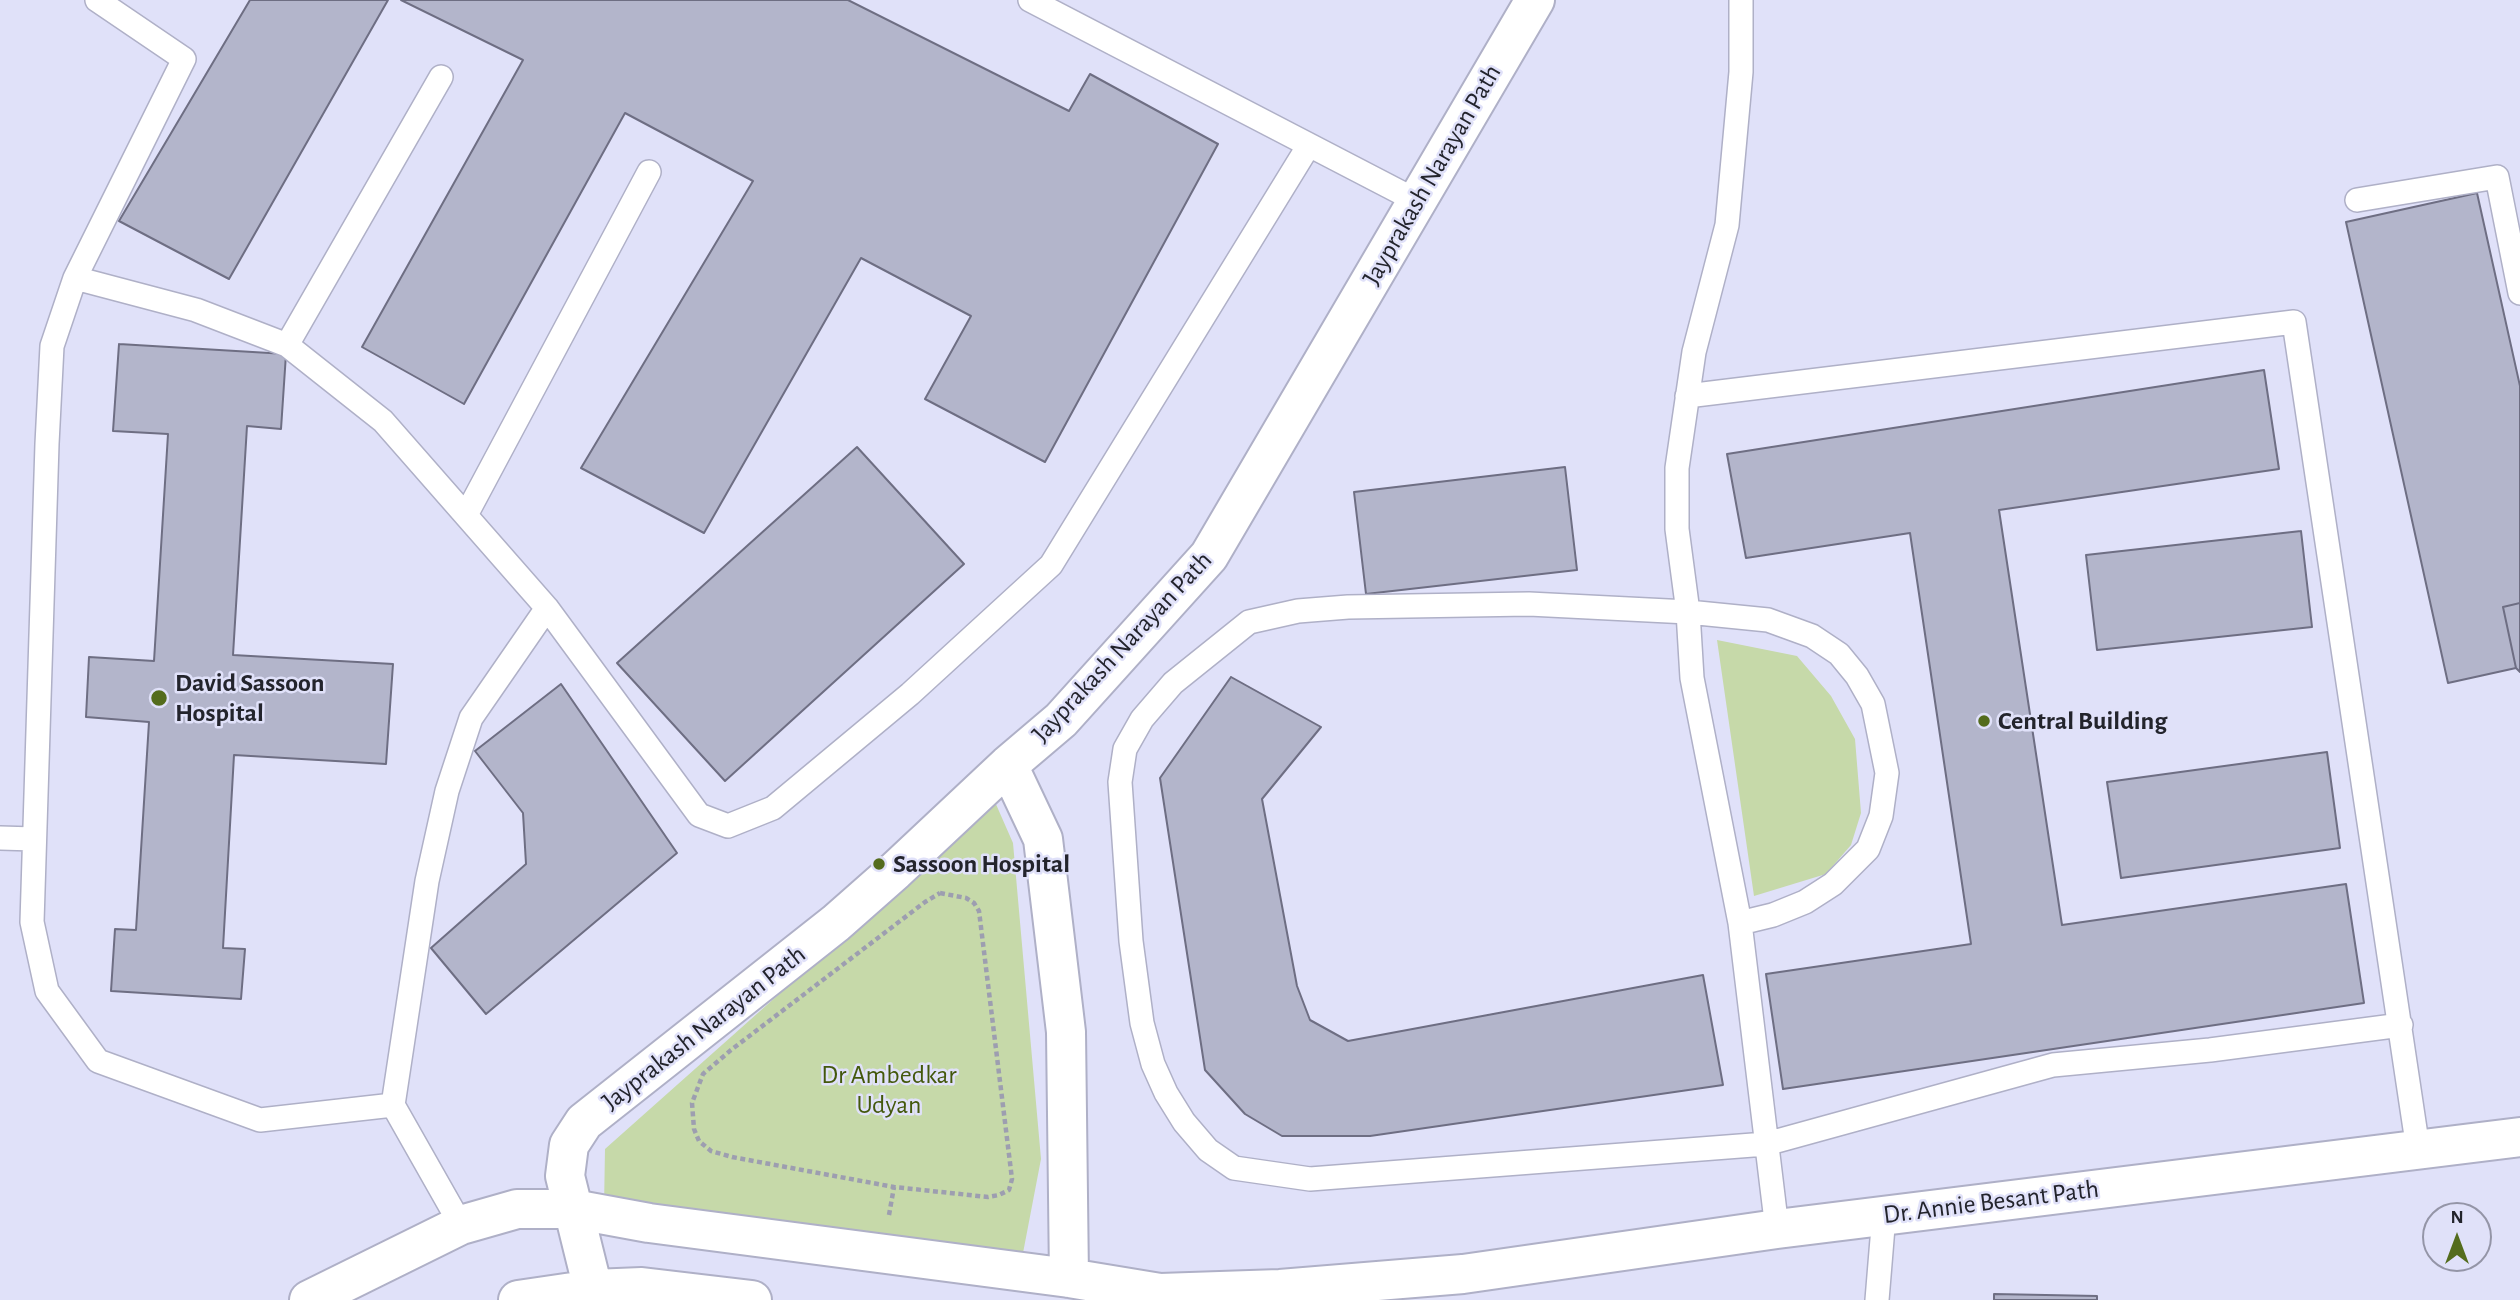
<!DOCTYPE html>
<style>
body{margin:0}
#map{position:relative;width:2520px;height:1300px;overflow:hidden;background:#e0e1f9;font-family:"Alegreya Sans",sans-serif}
canvas{display:block}
.north{position:absolute;left:2422px;top:1202px;width:70px;height:70px;box-sizing:border-box;background:#e0e1f9;border:2px solid #9495a7;border-radius:50%;rotate:0deg;font-size:19px;font-weight:700;line-height:28px;text-align:center;color:#23242c}
.north::after{content:'';display:block;margin:auto;width:24px;height:32px;background:#546c1d;clip-path:polygon(50% 0,100% 100%,50% 72%,0 100%)}
</style>
<div id="map">
<canvas width="2520" height="1300"></canvas>
<div class="north">N</div>
</div>
<script>
const ctx = document.querySelector('canvas').getContext('2d');
ctx.lineJoin = 'round';
function fillPath(path, color) { ctx.fillStyle = color; ctx.fill(path, 'evenodd'); }
const shape = rows => new Path2D(rows.map(r => 'M' + r).join(''));
function stroke(path, color, width, dash) { ctx.strokeStyle = color; ctx.lineWidth = width; ctx.lineCap = dash ? 'butt' : 'round'; ctx.setLineDash(dash || []); ctx.stroke(path); }
function drawText(font, color, halo, rows, align = 'center') {
  ctx.font = font + ' "Alegreya Sans",sans-serif'; ctx.lineWidth = 5; ctx.setLineDash([]); ctx.textBaseline = 'middle'; ctx.strokeStyle = halo; ctx.fillStyle = color; for (const [text, x, y, turn = 0] of rows) {
    ctx.save(); ctx.translate(x, y); ctx.rotate((+turn || 0) * Math.PI / 180); ctx.textAlign = isNaN(turn) ? turn : align; if (halo) ctx.strokeText(text, 0, 0); ctx.fillText(text, 0, 0); ctx.restore();
  }
}
const green = shape([
 [1717,640,1797,656,1831,696,1855,739,1861,813,1851,845,1826,874,1754,896],
 [995,802,1013,843,1041,1159,1023,1253,604,1207,605,1149]
]);
const building = shape([
 [250,0,388,0,229,279,119,221,250,0],
 [401,0,848,0,1069,111,1090,74,1218,144,1045,462,925,399,971,316,861,258,704,533,581,468,753,181,625,113,464,404,362,347,523,60,401,0],
 [2477,193,2520,386,2520,603,2503,607,2516,668,2448,683,2346,222,2477,193],
 [119,344,286,354,281,429,247,426,233,655,393,664,386,764,234,755,223,948,245,949,241,999,111,991,115,929,136,930,149,722,86,717,89,657,154,661,168,434,113,431,119,344],
 [2264,370,2279,469,1999,510,2062,925,2346,884,2364,1003,1783,1089,1766,974,1971,944,1910,533,1746,558,1727,454,2264,370],
 [857,447,964,564,725,781,617,663,857,447],
 [1565,467,1577,570,1366,594,1354,492,1565,467],
 [2301,531,2312,627,2097,650,2086,555,2301,531],
 [2520,603,2520,672,2516,668,2503,607,2520,603],
 [1231,677,1321,727,1262,799,1297,986,1310,1020,1348,1041,1703,975,1723,1085,1370,1136,1282,1136,1245,1114,1205,1070,1160,778,1231,677],
 [561,684,677,853,486,1014,431,948,526,864,523,813,475,751,561,684],
 [2327,752,2340,848,2121,878,2107,782,2327,752],
 [1994,1294,2097,1296,2097,1300,1994,1300,1994,1294]
]);
const path = shape([
 [940,893,966,898,974,903,979,911,1012,1179,1009,1190,999,1195,988,1197,894,1187,732,1157,711,1151,699,1141,694,1129,692,1103,703,1074,731,1050,925,902,940,893],
 [889,1215,894,1187]
]);
const lane = shape([
 [1030,0,1417,201],
 [1741,0,1741,72,1727,225,1694,352,1677,468,1677,529,1688,612,1692,678,1740,923,1777,1229],
 [2357,200,2497,177,2520,293],
 [75,278,184,59,97,0],
 [287,345,441,77],
 [1687,396,2294,322,2418,1149],
 [466,515,649,172],
 [0,838,34,839],
 [1740,923,1773,915,1805,902,1833,884,1868,849,1881,816,1887,773,1873,704,1857,676,1839,654,1812,636,1768,620,1688,612,1529,604,1348,607,1298,611,1249,622,1173,683,1142,719,1125,749,1120,782,1131,941,1142,1023,1153,1064,1166,1093,1184,1122,1208,1150,1234,1168,1310,1179,1766,1144,2053,1065,2210,1050,2401,1025],
 [393,1105,260,1120,98,1061,47,991,32,922,47,444,52,346,75,278,196,310,287,345,383,421,547,608,699,815,728,826,773,808,910,694,1051,565,1309,145],
 [461,1225,393,1105,427,881,447,791,471,718,547,608],
 [1877,1300,1884,1215]
]);
const secondary = shape([
 [1008,765,1043,839,1066,1032,1069,1278],
 [593,1289,565,1176,569,1145,584,1122,836,923,895,871,1008,765,1061,720,1209,556,1535,0],
 [309,1300,461,1225,517,1209,573,1209,649,1223,1069,1278,1160,1293,1280,1289,1463,1274,1777,1229,2520,1137],
 [518,1300,593,1289,642,1287,752,1300]
]);
const markers = [
 [159,698,9,"#546c1d"],
 [1984,721,7,"#546c1d"],
 [879,864,7,"#546c1d"]
];
const streetNames = [
 ["Jayprakash Narayan Path",1432,175,-60],
 ["Jayprakash Narayan Path",1122,647,-47],
 ["Jayprakash Narayan Path",704,1028,-38],
 ["Dr. Annie Besant Path",1991,1202,-7]
];
const poiNames = [
 ["David Sassoon",175,683],
 ["Hospital",175,713],
 ["Central Building",1998,721],
 ["Sassoon Hospital",893,864]
];
const parkNames = [
 ["Dr Ambedkar",889,1075],
 ["Udyan",889,1105]
];
fillPath(green, '#c6d9a9');
fillPath(building, '#b3b5cb');
stroke(building, '#6e6e83', 2);
stroke(lane, '#afb0c7', 26);
stroke(secondary, '#afb0c7', 42);
stroke(path, '#9d9eb0', 4.5, [5, 3.5]);
stroke(lane, '#fff', 23);
stroke(secondary, '#fff', 38);
for (const [x, y, r, color] of markers) { const dot = new Path2D(); dot.arc(x, y, r, 0, 2 * Math.PI); ctx.fillStyle = color; ctx.fill(dot); stroke(dot, '#e0e1f9', 2.5); }
drawText('26px', '#23242c', '#e0e1f9', streetNames);
drawText('bold 26px', '#23242c', '#e0e1f9', poiNames, 'left');
drawText('26px', '#43580c', '#e0e1f9', parkNames);
</script>
